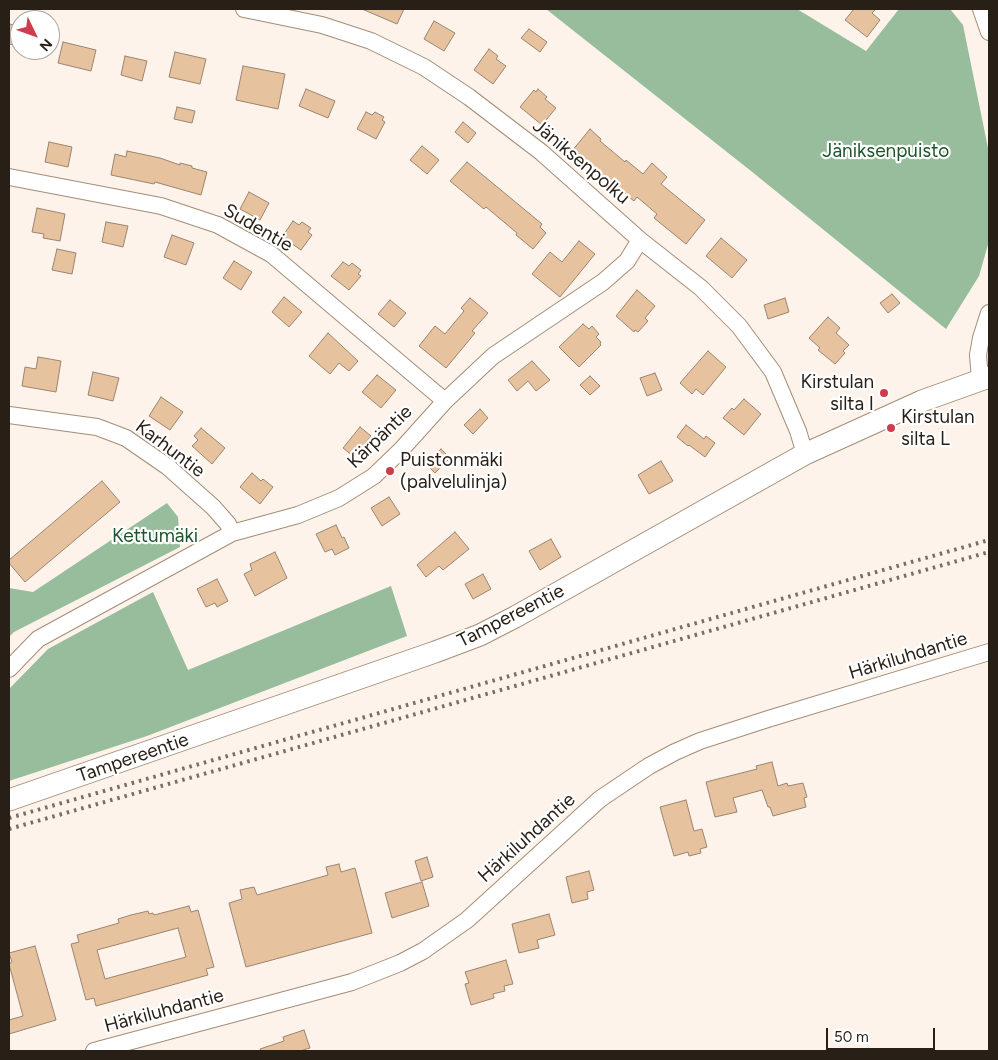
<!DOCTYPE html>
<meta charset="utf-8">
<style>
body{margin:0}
#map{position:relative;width:998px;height:1060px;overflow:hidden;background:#fdf3ea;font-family:Figtree,sans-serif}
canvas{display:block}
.frame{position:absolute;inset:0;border:10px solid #281f16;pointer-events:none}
.north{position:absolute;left:10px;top:10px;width:50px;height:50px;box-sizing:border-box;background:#fff;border:1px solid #a9a5a2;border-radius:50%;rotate:132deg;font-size:14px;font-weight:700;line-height:20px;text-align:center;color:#281f16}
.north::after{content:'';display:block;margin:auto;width:18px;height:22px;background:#cd3d4d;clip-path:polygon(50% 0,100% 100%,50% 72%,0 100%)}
.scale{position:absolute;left:826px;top:1028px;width:109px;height:22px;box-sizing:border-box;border:2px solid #281f16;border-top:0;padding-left:6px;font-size:15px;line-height:18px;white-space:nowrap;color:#281f16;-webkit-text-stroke:4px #fff;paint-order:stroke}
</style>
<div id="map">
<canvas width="998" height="1060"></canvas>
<div class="frame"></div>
<div class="north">N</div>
<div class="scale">50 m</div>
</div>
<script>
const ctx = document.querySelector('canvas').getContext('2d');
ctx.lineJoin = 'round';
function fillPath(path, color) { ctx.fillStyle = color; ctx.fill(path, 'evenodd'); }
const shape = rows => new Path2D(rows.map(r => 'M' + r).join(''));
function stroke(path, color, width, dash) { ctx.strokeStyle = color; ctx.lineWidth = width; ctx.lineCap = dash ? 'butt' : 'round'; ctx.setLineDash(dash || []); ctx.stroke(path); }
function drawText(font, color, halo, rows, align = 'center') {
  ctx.font = font + ' Figtree,sans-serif'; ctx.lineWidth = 4.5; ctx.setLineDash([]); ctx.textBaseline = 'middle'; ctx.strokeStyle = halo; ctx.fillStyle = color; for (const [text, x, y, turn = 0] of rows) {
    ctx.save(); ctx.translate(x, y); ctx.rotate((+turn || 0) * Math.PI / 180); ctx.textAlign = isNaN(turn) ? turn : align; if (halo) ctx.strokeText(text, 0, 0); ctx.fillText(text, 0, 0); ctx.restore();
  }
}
const forest = shape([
 [546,9,797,9,866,51,899,9,950,9,963,25,988,148,989,241,979,276,946,329,751,171],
 [167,503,178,517,180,547,14,632,9,637,9,588,33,592],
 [391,586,407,636,147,736,9,781,9,689,48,649,153,592,188,670]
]);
const building = shape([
 [362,9,404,9,397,24,362,9],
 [854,9,876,9,872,13,880,20,867,37,845,20,854,9],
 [434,21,455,33,444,51,424,39,434,21],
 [9,24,20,26,20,46,9,44,9,24],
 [529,29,547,42,540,52,521,38,529,29],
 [63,42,96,50,91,71,58,63,63,42],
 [489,49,498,56,496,59,506,66,493,84,474,70,489,49],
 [175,52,206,59,200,84,169,77,175,52],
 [125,56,147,61,142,81,121,75,125,56],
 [243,66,285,74,278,109,236,100,243,66],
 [306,89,335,101,328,118,299,106,306,89],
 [538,89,547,97,545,99,556,108,542,125,520,107,534,90,536,92,538,89],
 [177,107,195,111,192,123,174,119,177,107],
 [366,112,372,115,375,112,384,117,382,120,385,122,376,139,357,129,366,112],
 [463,122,476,133,468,143,455,132,463,122],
 [590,129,601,139,600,141,625,162,626,160,643,174,652,163,667,177,661,184,705,220,686,244,654,218,657,214,637,197,634,201,572,151,590,129],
 [49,142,72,147,68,167,45,162,49,142],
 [422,146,439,160,427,174,410,160,422,146],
 [127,151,160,158,180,165,180,163,192,166,192,168,207,172,201,195,155,182,154,184,111,175,115,154,126,157,127,151],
 [467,162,542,224,540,227,546,233,533,249,516,235,517,233,486,207,484,209,450,181,467,162],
 [249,192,269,203,260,220,240,209,249,192],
 [37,208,65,214,60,241,43,238,44,234,32,232,37,208],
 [293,221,299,225,302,222,311,228,308,232,312,235,301,250,282,237,293,221],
 [106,222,128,226,123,247,102,242,106,222],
 [172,235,194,243,186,265,164,257,172,235],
 [721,238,747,260,732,278,706,256,721,238],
 [579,241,595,254,560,297,532,274,550,252,562,262,579,241],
 [57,249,76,253,72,274,52,270,57,249],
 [234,261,252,272,241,290,223,278,234,261],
 [343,262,349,266,352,263,361,270,358,274,361,276,349,290,331,276,343,262],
 [637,290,655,306,645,318,648,321,638,332,635,330,634,332,616,316,637,290],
 [892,294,900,303,888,313,880,303,892,294],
 [284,297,302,312,289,327,272,312,284,297],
 [470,298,488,313,472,331,475,333,446,368,419,346,435,326,445,334,464,311,461,308,470,298],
 [785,298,789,312,768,319,764,305,785,298],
 [390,300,406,313,394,327,378,314,390,300],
 [828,317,840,328,836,333,849,345,843,351,845,353,835,364,818,350,820,348,809,338,828,317],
 [583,324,589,329,592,326,599,334,596,337,601,342,600,344,601,345,579,367,559,347,583,324],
 [328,333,358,361,349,371,339,363,330,374,309,356,328,333],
 [708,351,726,367,703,395,696,389,692,394,680,383,708,351],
 [38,357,61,361,56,392,22,386,25,367,36,369,38,357],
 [532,361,550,380,536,391,528,381,517,391,508,380,532,361],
 [93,372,119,378,113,401,88,395,93,372],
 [655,373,662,390,647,396,640,378,655,373],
 [377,375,396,390,381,408,362,392,377,375],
 [590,376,600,386,590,395,580,385,590,376],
 [161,397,183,412,170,430,149,416,161,397],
 [744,399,761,414,744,435,723,418,732,408,734,410,744,399],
 [480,409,488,418,473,434,464,425,480,409],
 [686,425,704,439,706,436,715,443,705,457,689,445,688,446,677,437,686,425],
 [360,427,371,436,354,457,343,448,360,427],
 [201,428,225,448,212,464,192,446,198,440,194,436,201,428],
 [441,449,450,458,435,473,426,464,441,449],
 [661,461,673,481,649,494,638,475,661,461],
 [252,473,261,481,263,479,273,487,260,504,240,487,252,473],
 [102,481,120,502,25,582,9,563,9,560,102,481],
 [389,497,400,514,382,526,371,508,389,497],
 [336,525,342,538,344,537,349,548,335,555,332,549,325,552,316,534,336,525],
 [455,532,469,549,443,570,439,566,426,577,417,565,455,532],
 [551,539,561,557,540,570,529,551,551,539],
 [275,552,287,578,255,596,244,574,252,570,250,564,275,552],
 [483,574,491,589,473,599,465,584,483,574],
 [217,579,228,601,217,607,215,603,206,607,197,589,217,579],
 [772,762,778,786,787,783,788,786,803,783,807,797,804,798,806,807,773,816,770,807,768,807,762,790,733,798,737,812,715,817,706,782,757,769,756,766,772,762],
 [686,800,694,831,702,829,707,847,700,849,701,853,689,856,688,852,674,856,660,807,686,800],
 [427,857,433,877,421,881,415,861,427,857],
 [339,864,341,872,355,868,372,933,246,967,229,903,242,899,240,890,254,887,257,895,328,875,326,867,339,864],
 [589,871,594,890,587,892,588,899,572,903,566,877,589,871],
 [422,882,429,906,392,918,385,893,422,882],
 [189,906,191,912,198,910,214,967,206,969,208,975,96,1006,94,998,86,1000,71,944,79,942,77,935,119,923,118,919,131,915,148,911,149,914,153,913,154,915,189,906],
 [178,928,186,957,105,979,97,950,178,928],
 [549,914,555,935,537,940,539,948,519,953,512,924,549,914],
 [35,946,56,1020,9,1034,9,1020,23,1016,9,964,12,962,9,953,35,946],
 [506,960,513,984,504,986,505,991,493,994,494,998,471,1005,465,984,469,983,465,972,506,960],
 [304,1030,310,1048,300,1051,261,1051,260,1049,284,1041,283,1037,304,1030]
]);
const minor = shape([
 [244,9,322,25,371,41,424,67,469,97,541,152,640,240,701,288,739,326,773,372,798,431,805,454],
 [981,9,989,32],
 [9,177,161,206,218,225,271,254,445,401],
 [980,379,978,355,981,338,989,313],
 [9,415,97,427,126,438,168,467,213,507,228,524,232,533],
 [9,669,38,639,232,533,298,515,339,498,374,476,401,450,445,401,493,356,603,282,627,261,640,240],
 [94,1051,352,982,400,963,423,951,467,920,600,799,649,766,675,752,700,741,768,719,989,652]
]);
const major = shape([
 [9,800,435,652,480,635,515,617,805,454,922,401,989,377]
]);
const rail = shape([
 [9,818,989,540],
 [9,829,989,552]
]);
const markers = [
 [884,393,5,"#cd3d4d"],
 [891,428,5,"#cd3d4d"],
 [390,471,5,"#cd3d4d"]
];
const parkNames = [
 ["Jäniksenpuisto",886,151],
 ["Kettumäki",155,536]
];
const streetNames = [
 ["Jäniksenpolku",581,162,40],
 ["Sudentie",258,228,30],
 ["Kärpäntie",380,437,-44],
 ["Karhuntie",170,449,37],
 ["Tampereentie",511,616,-27],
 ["Härkiluhdantie",908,656,-17],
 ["Tampereentie",133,758,-19],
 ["Härkiluhdantie",527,838,-42],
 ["Härkiluhdantie",164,1011,-15]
];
const poiNames = [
 ["Kirstulan",874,382,"right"],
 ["silta I",874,404,"right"],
 ["Kirstulan",901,417],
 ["silta L",901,439],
 ["Puistonmäki",400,460],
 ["(palvelulinja)",400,482]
];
fillPath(forest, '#97bd9c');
fillPath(building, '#e7c29f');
stroke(building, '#9b846f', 1);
stroke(minor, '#a38d77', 18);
stroke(major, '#a38d77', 23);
stroke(minor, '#fff', 16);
stroke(major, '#fff', 21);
stroke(rail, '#766d64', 4, [2.5, 5]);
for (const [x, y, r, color] of markers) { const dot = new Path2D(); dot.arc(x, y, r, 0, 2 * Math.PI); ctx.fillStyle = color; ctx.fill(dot); stroke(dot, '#fff', 2); }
drawText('19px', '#1b5529', '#fff', parkNames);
drawText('19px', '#281f16', '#fff', streetNames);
drawText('19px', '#281f16', '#fff', poiNames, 'left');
</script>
